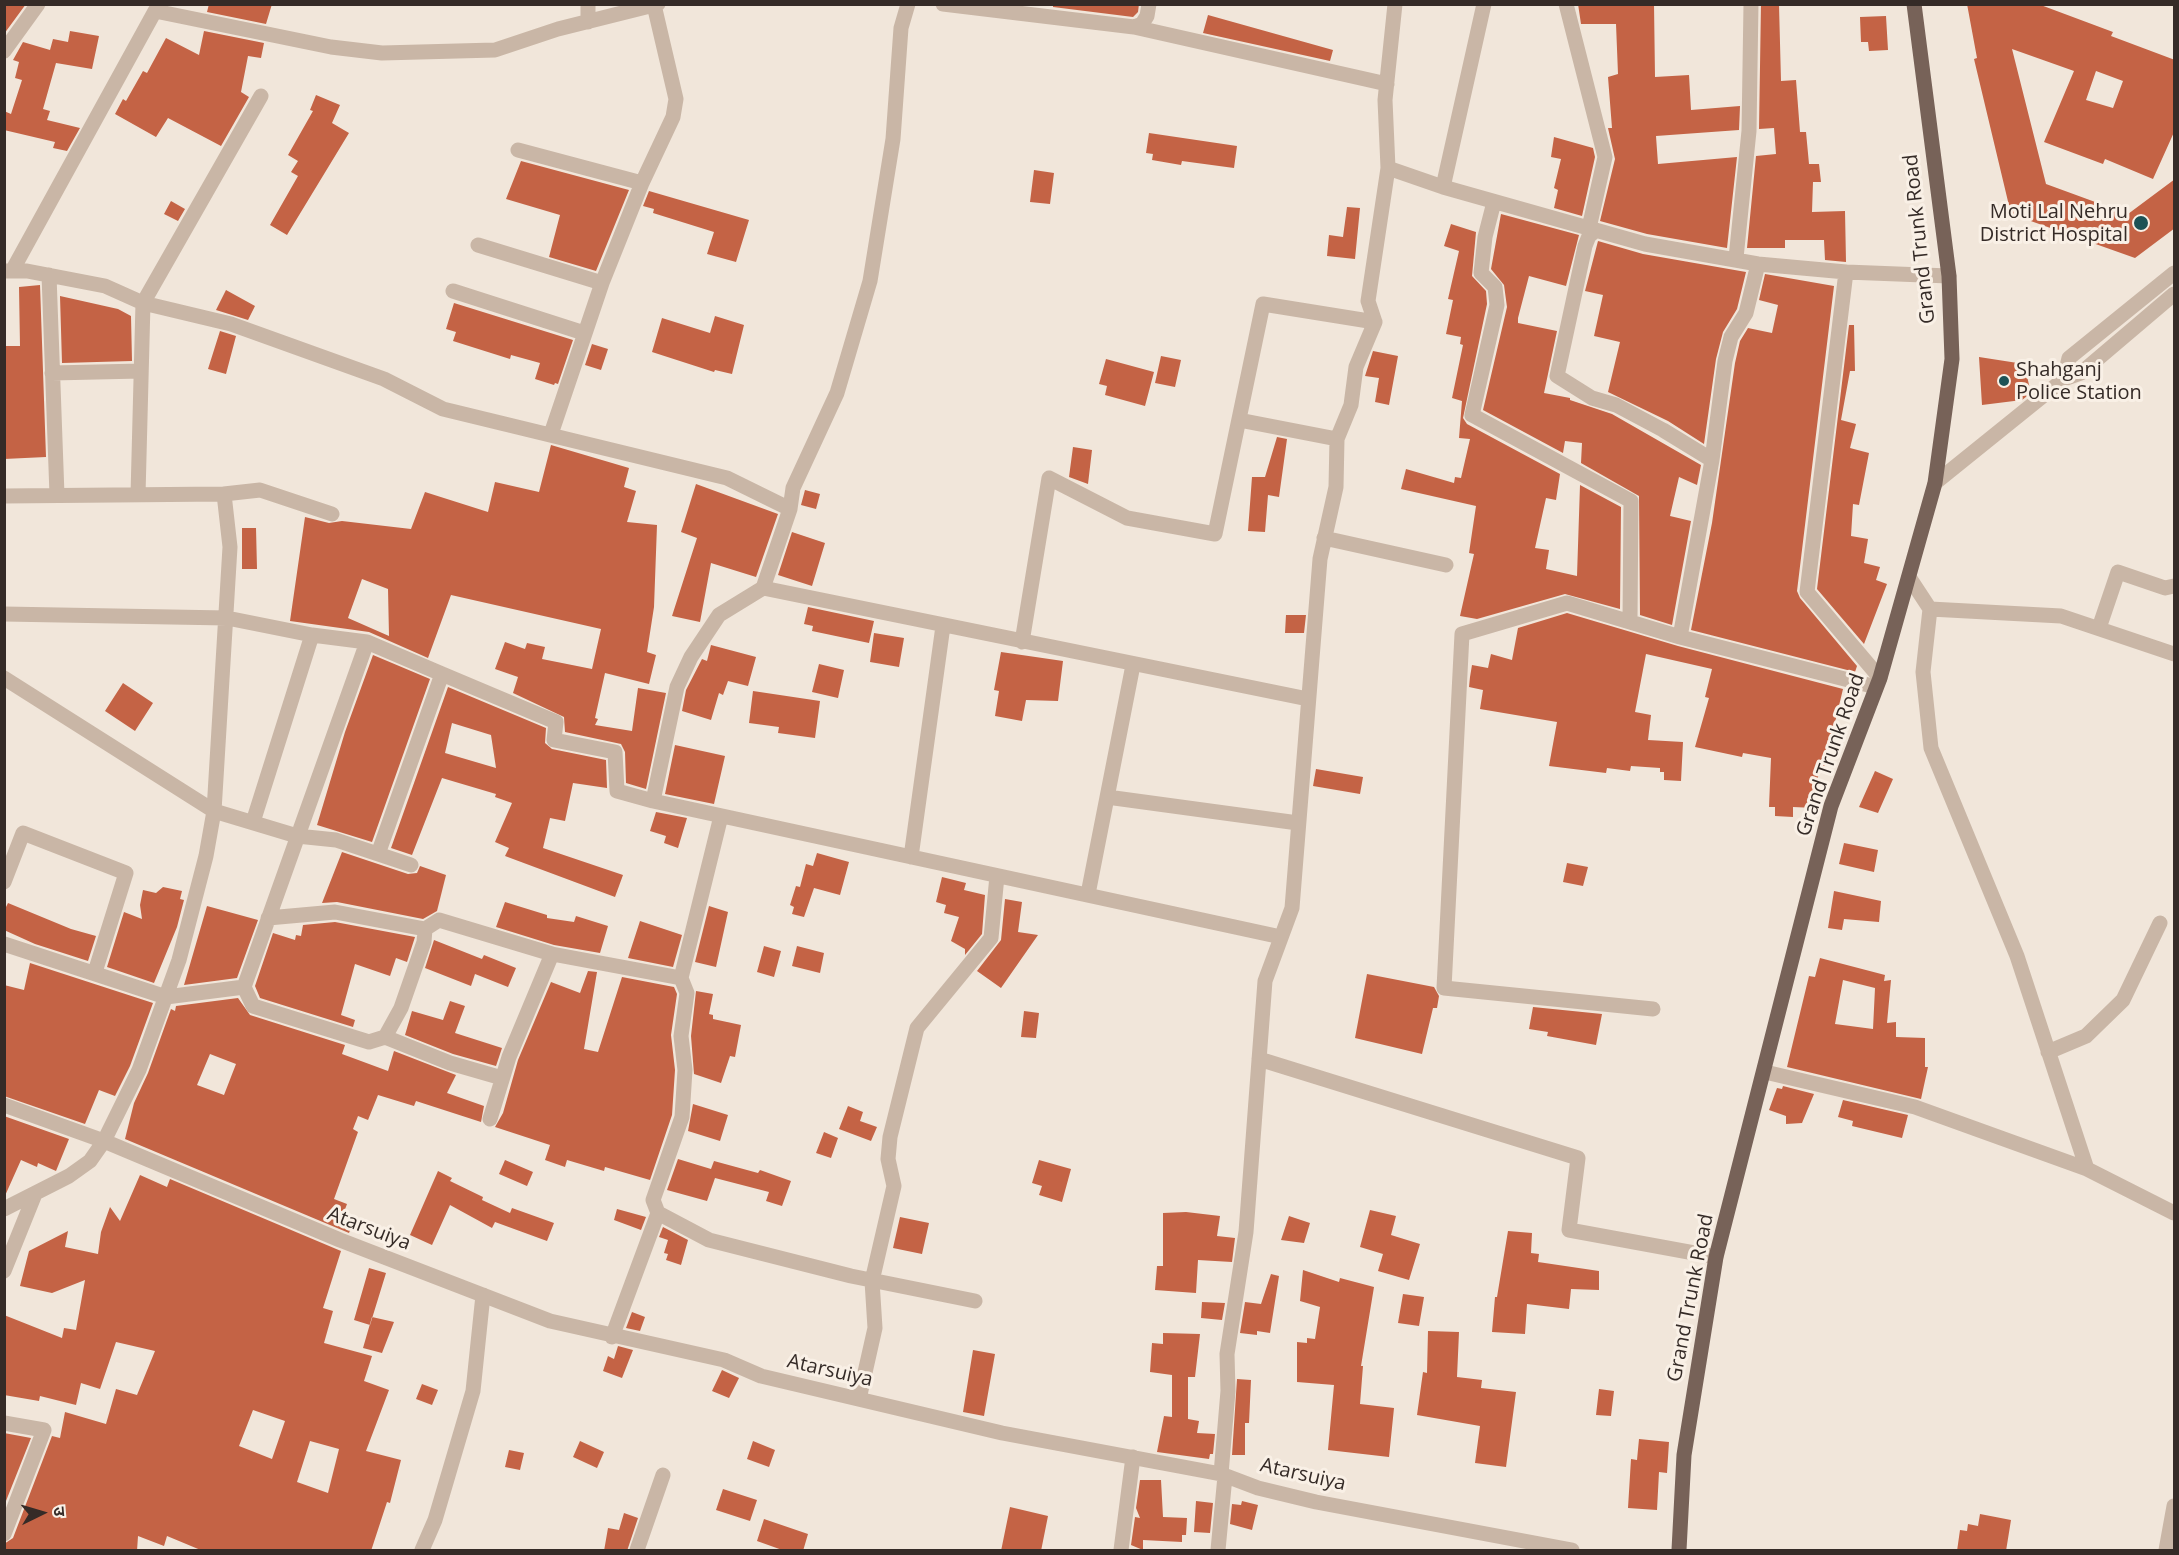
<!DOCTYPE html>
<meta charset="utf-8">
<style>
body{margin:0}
#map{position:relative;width:2179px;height:1555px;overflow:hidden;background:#f1e6da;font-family:"Open Sans","Noto Sans Devanagari",sans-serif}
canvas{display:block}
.frame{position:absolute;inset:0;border:6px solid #352b27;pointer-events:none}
.north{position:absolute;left:12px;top:1483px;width:60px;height:60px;-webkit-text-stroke:4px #f9f0e6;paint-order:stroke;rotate:85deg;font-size:16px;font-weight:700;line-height:24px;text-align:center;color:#352b27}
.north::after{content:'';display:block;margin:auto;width:21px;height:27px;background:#352b27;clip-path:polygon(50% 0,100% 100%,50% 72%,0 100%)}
</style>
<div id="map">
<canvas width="2179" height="1555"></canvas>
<div class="frame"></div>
<div class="north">उ</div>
</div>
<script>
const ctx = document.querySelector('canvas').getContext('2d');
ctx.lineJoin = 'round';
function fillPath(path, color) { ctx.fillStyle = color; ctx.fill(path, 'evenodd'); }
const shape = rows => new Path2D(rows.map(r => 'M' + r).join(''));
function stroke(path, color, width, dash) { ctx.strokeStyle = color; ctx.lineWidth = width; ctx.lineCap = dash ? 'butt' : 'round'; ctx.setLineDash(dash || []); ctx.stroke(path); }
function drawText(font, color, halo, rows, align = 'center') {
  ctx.font = font + ' "Open Sans",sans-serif'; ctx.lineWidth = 6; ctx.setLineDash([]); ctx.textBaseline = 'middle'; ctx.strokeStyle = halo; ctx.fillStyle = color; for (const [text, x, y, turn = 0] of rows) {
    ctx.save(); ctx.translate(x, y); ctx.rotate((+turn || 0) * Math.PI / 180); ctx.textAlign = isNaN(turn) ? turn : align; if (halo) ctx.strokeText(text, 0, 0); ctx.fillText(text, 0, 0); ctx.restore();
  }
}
const building = shape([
 [4,4,26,4,4,34],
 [209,4,272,4,266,24,207,12],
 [1053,4,1139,4,1138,12,1133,17,1053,7],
 [1578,4,1654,4,1655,77,1689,75,1691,110,1740,106,1739,130,1656,136,1658,164,1737,157,1727,248,1647,234,1600,221,1615,159,1608,128,1612,128,1608,77,1618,74,1616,24,1581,24],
 [1761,4,1779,5,1781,81,1796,80,1800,132,1806,132,1809,164,1819,164,1821,182,1813,182,1812,212,1845,211,1846,262,1825,260,1824,240,1785,240,1785,248,1747,248,1756,156,1776,154,1774,128,1759,129],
 [1967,4,2038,4,2113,32,2111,36,2175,60,2175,130,2153,179,2105,159,2103,164,2044,142,2074,71,2012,49,2046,184,2128,214,2175,179,2175,228,2135,258,2011,214,1974,59,1977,58],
 [2096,71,2123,81,2113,108,2086,100],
 [1208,15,1333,50,1330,61,1203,33],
 [1886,16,1888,50,1869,51,1868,42,1861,42,1860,17],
 [70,31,99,36,92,69,56,63,43,109,50,111,47,120,80,128,67,151,53,148,55,142,4,130,4,111,11,114,22,80,15,78,19,62,13,60,23,42,50,50,53,39,68,42],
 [204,31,264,43,261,58,248,56,241,92,249,97,221,146,168,118,156,137,115,114,123,99,126,101,143,71,147,73,166,38,199,55],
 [316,95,340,105,332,123,349,133,287,235,270,225,298,176,291,172,298,161,288,155,313,111,310,110],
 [1149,133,1237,146,1234,168,1182,161,1181,165,1152,160,1153,154,1146,153],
 [1554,137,1593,148,1595,157,1582,216,1554,208,1558,190,1554,188,1561,159,1551,157],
 [521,161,629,190,596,271,549,257,560,215,506,199],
 [1034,170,1054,173,1050,204,1030,202],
 [649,191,749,220,736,262,707,254,714,232,653,213,654,209,643,206],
 [171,201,185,209,178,221,164,214],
 [1347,207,1360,208,1355,259,1327,256,1329,235,1343,237],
 [1501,214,1579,235,1566,286,1529,276,1518,318,1518,323,1557,331,1544,393,1570,398,1570,400,1612,414,1701,465,1697,485,1679,477,1670,516,1691,521,1672,625,1640,615,1639,496,1581,463,1582,443,1565,441,1563,453,1483,410,1507,307,1504,285,1491,269],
 [1451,224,1476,232,1472,276,1486,291,1487,304,1463,418,1467,424,1560,474,1556,500,1546,498,1535,548,1549,550,1546,569,1577,576,1580,485,1621,507,1620,609,1565,594,1477,619,1460,616,1474,554,1469,553,1476,506,1401,489,1406,469,1454,483,1455,477,1461,478,1470,439,1459,438,1462,401,1452,398,1463,345,1460,344,1461,337,1446,334,1453,300,1448,299,1459,251,1444,246],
 [1598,241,1643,254,1746,272,1737,309,1723,332,1716,359,1704,444,1668,421,1608,392,1620,342,1594,336,1603,295,1585,291],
 [1765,274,1834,286,1797,591,1800,598,1857,666,1855,672,1691,630,1712,523,1735,363,1740,341,1748,328,1772,333,1778,305,1759,300],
 [40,285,46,457,4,459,4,346,20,346,19,287],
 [226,290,255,306,248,320,216,310],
 [60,296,118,309,131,316,132,361,62,363],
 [454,303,573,340,558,384,555,383,554,385,535,379,540,363,511,355,510,359,453,341,456,332,446,329],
 [715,316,744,325,732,374,715,370,714,372,652,352,662,318,710,333],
 [1849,325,1854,325,1855,371,1850,371,1841,420,1856,424,1850,448,1869,453,1859,505,1853,504,1851,536,1868,539,1864,563,1880,567,1876,580,1887,584,1864,644,1817,589],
 [220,331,236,336,226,374,208,369],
 [592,344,608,349,601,370,585,365],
 [1373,351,1398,356,1389,405,1375,402,1379,378,1365,376],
 [1161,356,1181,360,1175,387,1155,383],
 [1979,357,2024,364,2031,393,2022,400,1982,405],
 [1106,359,1154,372,1145,406,1105,395,1107,386,1099,384],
 [1277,437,1287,439,1279,497,1268,495,1265,532,1248,531,1252,477,1265,477],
 [551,445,629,468,624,487,636,491,627,522,657,525,654,607,647,652,656,655,649,684,605,673,595,718,598,719,595,725,632,731,638,688,666,693,646,789,626,783,625,752,621,744,565,732,564,717,513,693,518,677,495,669,505,642,525,649,527,643,545,647,542,659,592,669,601,629,451,595,428,658,369,632,290,621,305,517,329,523,342,521,411,529,425,492,488,512,495,482,539,492],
 [362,579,388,589,389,636,348,618],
 [1073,447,1092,450,1088,484,1069,477],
 [696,484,778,514,756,577,711,563,700,622,672,616,697,538,681,532],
 [805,490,820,494,816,509,801,505],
 [242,528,256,528,257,569,242,569],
 [792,532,825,543,812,586,778,575],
 [808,607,874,621,869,643,812,631,813,626,804,624],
 [1567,613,1678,646,1843,689,1824,768,1819,767,1815,808,1793,807,1793,817,1775,816,1775,807,1769,807,1771,758,1743,753,1742,757,1695,747,1709,698,1705,697,1712,669,1646,654,1635,712,1651,715,1648,740,1683,742,1681,781,1664,780,1664,772,1660,772,1660,768,1631,766,1630,771,1607,768,1606,773,1549,766,1557,722,1480,709,1483,690,1469,687,1470,677,1472,665,1488,668,1491,654,1512,660,1518,628],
 [1286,615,1306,615,1304,633,1285,633],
 [874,633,904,638,899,667,870,662],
 [711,645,756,657,748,686,728,681,723,695,719,693,711,720,682,711,686,690,702,659,707,661],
 [1001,652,1063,661,1058,701,1026,700,1022,721,995,716,999,691,994,690],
 [373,655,430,679,372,842,317,825,345,732],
 [819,664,844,670,838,698,812,692],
 [123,683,153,703,135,731,105,711],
 [448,687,546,728,545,743,552,749,606,760,607,788,573,783,565,821,550,818,543,848,623,875,615,897,505,856,509,848,495,842,512,803,495,797,496,794,442,778,412,855,391,848],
 [452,723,491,735,496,768,445,753],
 [753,691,820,701,815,738,778,733,779,727,749,723],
 [675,745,725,756,714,804,665,794],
 [1316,769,1363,777,1360,794,1313,786],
 [1875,771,1893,779,1878,813,1859,807],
 [656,812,687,818,678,848,664,843,666,836,650,831],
 [1844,843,1878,850,1874,872,1839,864],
 [342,852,408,874,417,873,420,866,446,875,437,911,423,919,337,902,322,903],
 [817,853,849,862,840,895,814,888,804,917,792,914,794,907,790,905,796,886,800,887,806,864,813,866],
 [1567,863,1588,867,1583,886,1563,882],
 [942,877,966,883,964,890,985,895,982,934,965,955,965,949,951,941,959,917,944,913,946,905,936,902],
 [163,887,182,891,180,899,184,900,177,927,154,983,107,967,124,912,142,919,140,905,143,890,156,893],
 [1834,891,1881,901,1879,922,1844,919,1842,930,1828,928],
 [1005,899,1022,902,1018,932,1038,935,1001,988,977,971,1001,940],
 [505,902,547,915,547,918,574,922,576,916,608,926,600,953,554,945,496,927],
 [8,903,71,929,96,936,88,961,35,944,4,930,4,911],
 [207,906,258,920,237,978,184,985],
 [709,906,728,912,716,967,695,962],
 [640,921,682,935,673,967,628,958],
 [335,922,415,937,407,962,396,958,390,976,355,964,341,1015,355,1020,353,1027,260,998,255,986,273,933,295,940,296,935,301,936,303,925],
 [434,940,482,959,484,955,516,968,508,987,475,974,471,986,425,968],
 [764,946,781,951,774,977,757,972],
 [797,946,824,953,820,973,792,966],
 [1820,958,1885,975,1884,981,1891,980,1887,1023,1896,1022,1896,1037,1925,1038,1925,1067,1928,1067,1921,1099,1787,1067,1809,976,1815,977],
 [1843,980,1875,988,1873,1029,1835,1024],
 [30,963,153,1003,130,1066,115,1096,99,1090,85,1124,4,1096,4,985,24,990],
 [588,971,597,972,584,1049,598,1052,622,977,674,987,677,994,671,1035,675,1070,672,1115,650,1180,605,1167,604,1171,567,1160,565,1167,545,1160,550,1145,495,1127,503,1113,518,1060,551,982,580,993],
 [1367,974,1434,987,1439,996,1437,1008,1433,1008,1422,1054,1355,1038],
 [696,991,713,994,709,1014,713,1015,713,1019,741,1025,735,1057,730,1056,721,1083,694,1074,691,1036],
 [238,998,250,1015,345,1045,342,1054,388,1071,394,1051,456,1075,447,1093,484,1106,481,1122,416,1101,414,1106,378,1095,368,1120,358,1116,353,1129,358,1132,334,1199,347,1204,341,1220,352,1225,349,1233,125,1139,134,1103,148,1073,171,1009,175,1011,176,1006],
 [210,1054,236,1064,224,1095,197,1085],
 [450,1001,465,1006,455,1033,502,1048,496,1066,453,1054,405,1035,412,1011,443,1020],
 [1533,1007,1602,1014,1596,1045,1547,1036,1548,1032,1529,1029],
 [1024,1011,1039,1013,1036,1038,1021,1037],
 [1783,1086,1814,1094,1802,1123,1786,1124,1786,1116,1769,1110,1777,1088,1782,1089],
 [1843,1100,1908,1115,1902,1138,1852,1126,1853,1121,1838,1117],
 [693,1104,728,1115,720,1141,688,1131],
 [848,1106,863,1112,860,1121,877,1127,871,1141,839,1129],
 [4,1116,69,1139,56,1171,38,1163,37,1167,21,1160,4,1198],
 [824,1132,838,1138,831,1158,816,1153],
 [678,1159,711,1169,714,1161,758,1173,760,1170,791,1181,782,1206,766,1201,769,1192,715,1178,707,1201,667,1190],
 [505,1160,533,1172,527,1186,499,1174],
 [1039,1160,1071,1169,1062,1202,1039,1195,1042,1186,1032,1183],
 [438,1171,452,1178,450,1181,483,1197,482,1200,510,1213,512,1208,554,1223,547,1241,495,1222,492,1228,450,1205,432,1245,410,1235],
 [140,1175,167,1187,170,1179,341,1251,323,1308,333,1311,324,1343,372,1356,364,1381,389,1390,366,1451,401,1460,390,1503,387,1502,371,1551,203,1551,167,1536,164,1546,138,1536,137,1551,4,1551,4,1544,13,1538,52,1436,60,1438,65,1412,106,1424,116,1389,137,1395,155,1351,116,1342,100,1389,81,1383,76,1405,40,1396,39,1401,4,1395,4,1315,62,1338,64,1328,76,1330,85,1280,52,1293,20,1286,29,1251,68,1231,65,1247,98,1254,101,1232,110,1207,120,1221],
 [253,1410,285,1421,272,1459,239,1446],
 [310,1441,339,1449,328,1493,297,1482],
 [617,1209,646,1217,641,1230,614,1220],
 [1370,1210,1396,1216,1391,1235,1420,1244,1409,1280,1378,1271,1383,1254,1360,1247],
 [1186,1212,1220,1216,1217,1236,1235,1238,1232,1262,1198,1260,1196,1293,1155,1290,1157,1266,1163,1266,1163,1213],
 [1289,1216,1310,1223,1304,1243,1281,1240],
 [900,1217,929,1223,922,1254,893,1248],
 [663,1227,688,1240,681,1265,666,1260,668,1254,664,1253,668,1240,659,1237],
 [1508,1231,1532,1233,1531,1253,1539,1254,1538,1262,1599,1271,1599,1290,1571,1289,1569,1309,1527,1304,1525,1334,1492,1332,1495,1297,1497,1297],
 [369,1268,386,1273,370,1325,354,1320],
 [1303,1270,1339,1282,1340,1278,1374,1287,1361,1366,1363,1366,1360,1404,1394,1408,1389,1457,1328,1450,1334,1385,1297,1382,1297,1342,1307,1343,1307,1338,1315,1339,1320,1307,1300,1301],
 [1271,1274,1279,1276,1270,1333,1257,1331,1257,1335,1240,1333,1245,1302,1261,1304],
 [1403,1294,1424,1297,1419,1326,1398,1323],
 [1202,1302,1225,1303,1222,1320,1201,1318],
 [632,1312,645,1317,640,1331,626,1328],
 [372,1317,394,1322,382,1353,363,1348],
 [1428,1331,1459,1332,1457,1377,1482,1380,1481,1388,1516,1392,1506,1467,1475,1463,1480,1426,1417,1415,1423,1372,1427,1373],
 [1163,1333,1200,1334,1195,1377,1188,1377,1188,1419,1199,1421,1197,1433,1215,1434,1213,1454,1210,1454,1209,1459,1157,1452,1164,1416,1172,1417,1172,1375,1150,1372,1152,1343,1163,1344],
 [618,1346,633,1350,622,1378,603,1371,608,1356,614,1359],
 [973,1350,995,1354,984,1416,963,1412],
 [722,1370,739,1378,729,1398,712,1391],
 [1237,1379,1251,1380,1249,1423,1245,1423,1245,1455,1232,1455],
 [422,1384,438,1390,432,1405,416,1399],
 [1599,1389,1614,1391,1611,1416,1596,1415],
 [4,1433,31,1438,4,1506],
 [1639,1439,1669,1442,1667,1473,1659,1472,1657,1510,1628,1508,1631,1459,1637,1460],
 [580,1441,604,1452,597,1468,573,1457],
 [753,1441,775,1450,769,1467,747,1459],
 [509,1450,524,1453,520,1470,505,1467],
 [1140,1480,1161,1480,1163,1517,1187,1518,1186,1535,1182,1535,1182,1542,1143,1540,1143,1550,1131,1545,1135,1517,1140,1518,1136,1508],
 [723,1489,757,1500,750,1521,716,1510],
 [1196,1501,1213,1503,1210,1533,1194,1532],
 [1242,1501,1258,1505,1252,1530,1230,1524,1232,1504,1241,1505],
 [1010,1507,1048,1516,1041,1551,1001,1551],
 [624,1513,638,1518,627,1551,604,1551,608,1528,619,1530],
 [1980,1514,2011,1520,2006,1551,1957,1551,1960,1530,1967,1531,1968,1524,1978,1526],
 [764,1519,808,1534,803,1551,785,1551,757,1541]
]);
const minor = shape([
 [588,4,588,22],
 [943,4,1134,27,1142,24,1147,16,1149,4],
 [1566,4,1605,157,1589,228],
 [1134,27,1387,84],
 [4,51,38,4],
 [518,150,642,183],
 [1388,168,1443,187,1645,244,1758,264,1846,272,1949,276],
 [1443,187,1484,4],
 [1494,202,1485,237,1481,273,1495,287,1497,305,1472,415,1631,501,1630,620],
 [1596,230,1589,236,1585,246,1557,376,1592,398,1616,405,1663,430,1712,460],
 [478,245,602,283],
 [1736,258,1749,131,1751,4],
 [4,271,27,271,105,286,143,303,231,324,384,379,443,409,727,478,790,509],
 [12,271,155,11,331,47,382,53,495,50,558,29,658,4],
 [1846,272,1807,592,1880,678],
 [49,275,57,495],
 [453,291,584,333],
 [52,373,141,371],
 [2064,379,2069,358,2174,273],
 [1239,420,1337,439],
 [551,434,602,283,642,183,673,117,676,99,654,5],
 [1935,483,2064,379,2081,373,2174,294],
 [138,495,143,303,261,96],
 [4,496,224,494,260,490,332,514],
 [1324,538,1446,565],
 [1909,577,1930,609,1923,672,1931,748,2017,956,2087,1169,2174,1213],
 [763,588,1308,699],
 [1930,609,2061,616,2174,654],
 [4,614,227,618,312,635,367,642,442,674,378,854],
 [2099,628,2118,572,2165,588,2174,586],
 [1680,637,1712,460,1725,361,1731,337,1746,313,1758,264],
 [1022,642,1049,478,1127,518,1215,534,1263,304,1375,322],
 [442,674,556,722,554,740,615,752,617,791,653,801,1281,937],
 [4,678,214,811,297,836,336,840,411,865],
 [1107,797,1298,823],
 [653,801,677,687,691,657,719,615,763,588,790,509,793,488,837,393,870,281,893,139,901,28,908,4],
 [253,822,312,635],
 [911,857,943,626],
 [4,882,23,833,126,873,95,972],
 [1088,894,1133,665],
 [268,918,335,912,425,929,439,920,552,954],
 [4,944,166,997,244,987,253,1006,369,1042,385,1037,401,1008,424,942,425,929],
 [244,987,367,642],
 [1653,1009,1444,988,1462,634,1567,603,1680,637,1876,687],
 [385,1037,450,1063,502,1078],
 [2048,1052,2086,1036,2123,1000,2160,923],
 [1259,1059,1578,1158,1569,1230,1716,1257],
 [1765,1072,1915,1107,2087,1169],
 [4,1105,104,1141,340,1240,550,1321,724,1360,761,1376,1002,1433,1221,1474,1258,1488,1316,1502,1572,1550],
 [490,1119,509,1057,552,954,681,978],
 [4,1209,69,1176,90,1161,104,1141,139,1070,179,960,206,856,214,811,230,547,224,494],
 [658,1213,709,1240,851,1276,975,1301],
 [4,1271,35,1194],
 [612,1337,658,1213,653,1200,682,1117,685,1070,681,1036,687,993,681,978,721,816],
 [859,1399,875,1328,872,1281,894,1186,888,1159,890,1137,917,1028,991,938,997,876],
 [4,1423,44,1430,4,1534],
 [1221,1474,1228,1391,1227,1354,1246,1232,1265,981,1292,908,1320,559,1336,487,1337,439,1351,405,1356,367,1375,322,1368,301,1388,168,1385,100,1395,4],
 [422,1550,435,1520,473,1391,483,1295],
 [637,1550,663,1475],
 [1121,1550,1133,1457],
 [1218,1550,1225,1476],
 [2166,1550,2174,1506]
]);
const major = shape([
 [1679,1550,1684,1455,1716,1257,1831,806,1880,678,1935,483,1952,359,1949,276,1914,4]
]);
const markers = [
 [2141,223,8,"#1d5256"],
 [2004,381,6,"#1d5256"]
];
const poiNames = [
 ["Moti Lal Nehru",2128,212],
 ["District Hospital",2128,235],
 ["Shahganj",2016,370,"left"],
 ["Police Station",2016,393,"left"]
];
const streetNames = [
 ["Grand Trunk Road",1920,239,-96],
 ["Grand Trunk Road",1831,755,-71],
 ["Atarsuiya",369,1229,21],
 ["Grand Trunk Road",1691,1298,-79],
 ["Atarsuiya",830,1371,13],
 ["Atarsuiya",1303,1475,13]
];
fillPath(building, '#c46345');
stroke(minor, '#c9b6a6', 15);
stroke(major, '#776258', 15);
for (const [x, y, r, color] of markers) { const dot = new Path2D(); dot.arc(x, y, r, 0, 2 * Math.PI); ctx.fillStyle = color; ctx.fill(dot); stroke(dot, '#f9f0e6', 2); }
drawText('20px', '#352b27', '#f9f0e6', poiNames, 'right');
drawText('20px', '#352b27', '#f9f0e6', streetNames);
</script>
